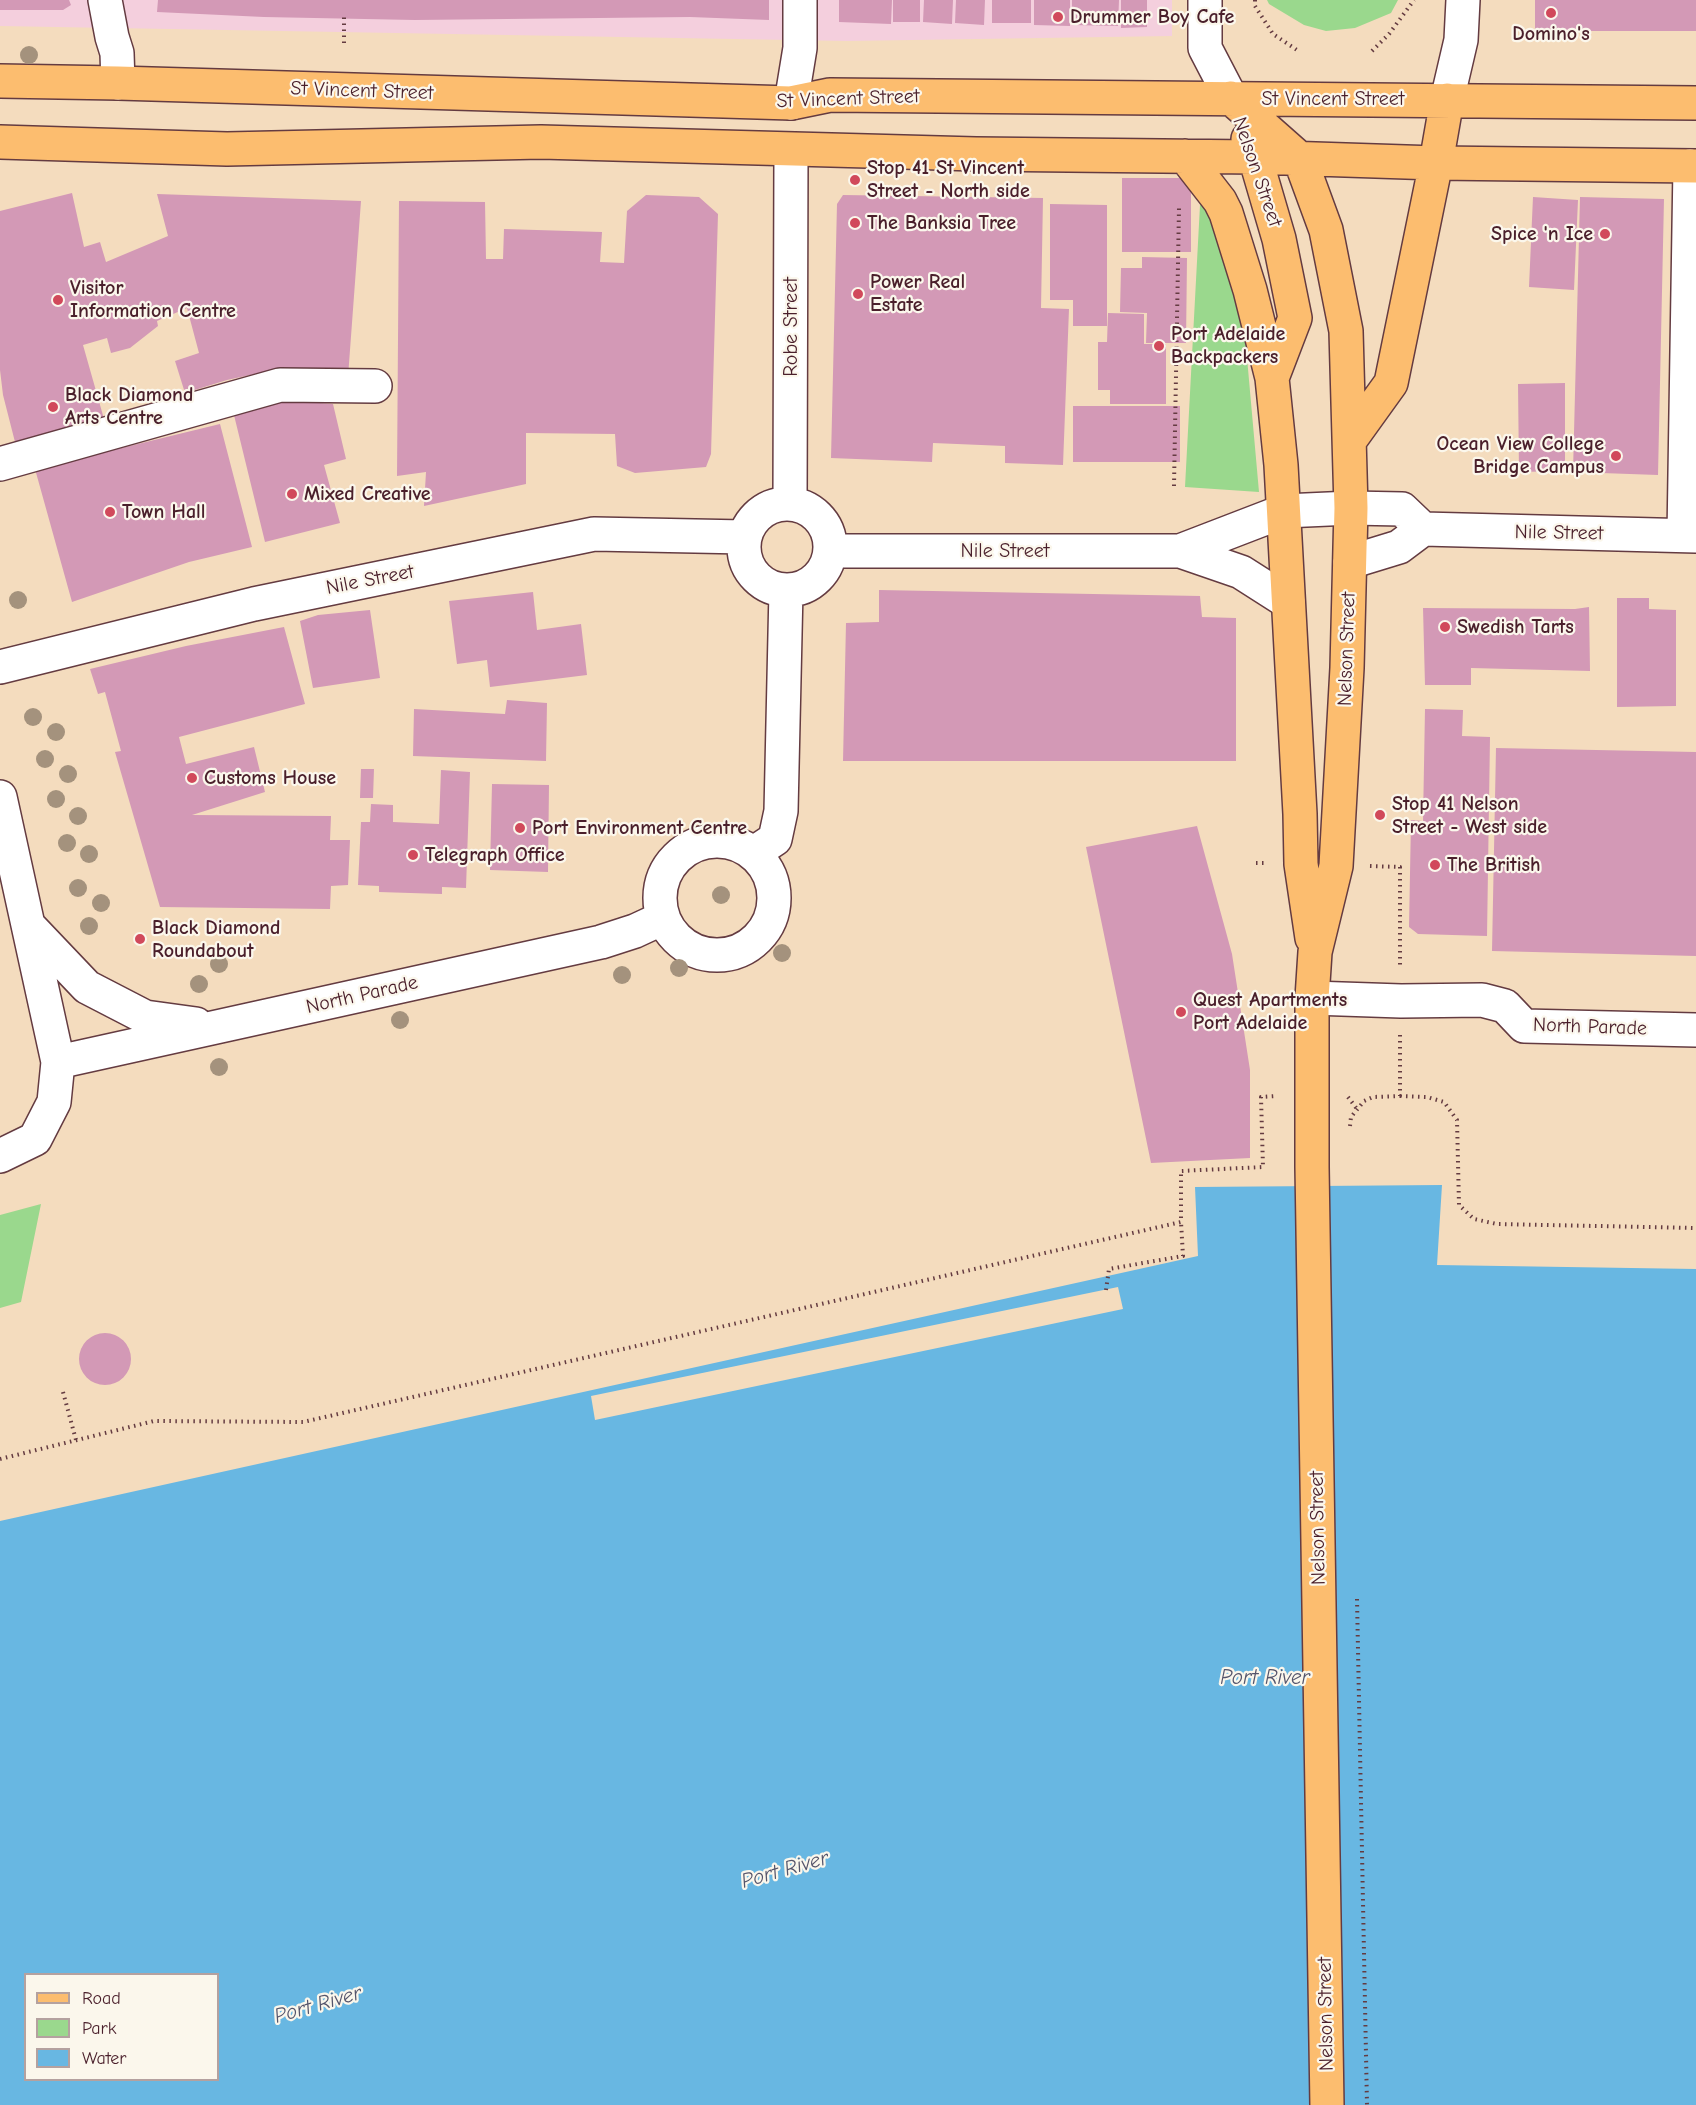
<!DOCTYPE html>
<style>
body{margin:0}
#map{position:relative;width:1696px;height:2105px;overflow:hidden;background:#f4dcbe;font-family:"Comic Neue",sans-serif}
canvas{display:block}
.legend{position:absolute;left:24px;top:1973px;width:195px;height:108px;box-sizing:border-box;background:#fbf7ec;border:2px solid #b4a19f;margin:0;padding:8px 10px;list-style:none;font-size:18px;color:#4a1f2b}
.legend li{display:flex;align-items:center;gap:12px;height:30px}
.legend b{width:30px;border:2px solid #b4a19f}
</style>
<div id="map">
<canvas width="1696" height="2105"></canvas>
<ul class="legend">
<li><b style="height:8px;background:#fcbd6f"></b>Road</li>
<li><b style="height:16px;background:#9ad88d"></b>Park</li>
<li><b style="height:16px;background:#68b7e2"></b>Water</li>
</ul>
</div>
<script>
const ctx = document.querySelector('canvas').getContext('2d');
ctx.lineJoin = 'round';
function fillPath(path, color) { ctx.fillStyle = color; ctx.fill(path, 'evenodd'); }
const shape = rows => new Path2D(rows.map(r => 'M' + r).join(''));
function stroke(path, color, width, dash) { ctx.strokeStyle = color; ctx.lineWidth = width; ctx.lineCap = dash ? 'butt' : 'round'; ctx.setLineDash(dash || []); ctx.stroke(path); }
function drawText(font, color, halo, rows, align = 'center') {
  ctx.font = font + ' "Comic Neue",sans-serif'; ctx.lineWidth = 4.5; ctx.setLineDash([]); ctx.textBaseline = 'middle'; ctx.strokeStyle = halo; ctx.fillStyle = color; for (const [text, x, y, turn = 0] of rows) {
    ctx.save(); ctx.translate(x, y); ctx.rotate((+turn || 0) * Math.PI / 180); ctx.textAlign = isNaN(turn) ? turn : align; if (halo) ctx.strokeText(text, 0, 0); ctx.fillText(text, 0, 0); ctx.restore();
  }
}
const built = shape([
 [0,0,1172,0,1172,36,847,41,0,26]
]);
const green = shape([
 [1267,0,1398,0,1391,13,1355,28,1326,31,1304,25,1269,4],
 [1200,205,1207,207,1243,313,1259,492,1185,487],
 [41,1204,21,1302,0,1308,0,1215]
]);
const water = shape([
 [1442,1185,1437,1265,1696,1269,1696,2105,0,2105,0,1521,1198,1256,1195,1187],
 [26,1974,218,1974,218,2080,26,2080]
]);
const pier = shape([
 [1118,1287,1123,1309,595,1420,591,1396]
]);
const building = shape([
 [0,0,69,0,71,5,63,10,0,10],
 [158,0,769,0,769,20,690,17,415,20,264,17,157,12],
 [839,0,892,0,891,24,839,22],
 [893,0,920,0,920,22,893,22],
 [924,0,953,0,952,24,923,22],
 [956,0,985,0,984,25,955,23],
 [992,0,1031,0,1031,23,992,23],
 [1034,0,1070,0,1070,26,1034,25],
 [1072,0,1119,0,1118,26,1072,25],
 [1121,0,1147,0,1147,27,1121,28],
 [1535,0,1696,0,1696,31,1535,31],
 [1122,178,1191,178,1191,252,1122,252],
 [72,193,84,247,100,242,106,262,168,236,157,194,361,201,348,377,264,372,227,380,185,393,175,361,199,353,187,308,157,321,158,326,130,348,111,353,107,338,83,345,104,419,15,442,3,395,0,370,0,211],
 [646,195,699,197,718,214,711,454,706,467,635,473,617,466,615,434,526,433,526,484,424,506,426,472,397,476,399,201,485,202,486,259,503,259,504,229,602,232,600,262,624,263,627,211],
 [843,195,1043,198,1041,308,1069,309,1063,465,1005,463,1005,446,933,443,932,462,831,458,837,204],
 [1533,197,1578,200,1574,290,1529,287],
 [1580,197,1664,199,1658,475,1573,472],
 [1050,204,1107,205,1107,326,1073,326,1073,300,1050,300],
 [1142,257,1187,258,1186,343,1146,343,1147,313,1120,312,1121,268,1142,268],
 [1108,313,1144,314,1144,344,1166,344,1166,404,1110,404,1110,390,1098,390,1098,342,1107,342],
 [1565,383,1565,471,1519,472,1518,384],
 [285,400,333,404,346,459,324,465,340,523,265,542,233,411],
 [1073,406,1180,406,1180,462,1073,462],
 [220,424,252,547,189,562,72,602,35,469],
 [879,590,1200,596,1202,617,1236,618,1236,761,843,761,846,623,879,622],
 [533,592,537,630,581,624,587,675,490,687,487,660,457,664,449,601],
 [1617,598,1649,598,1649,609,1676,610,1676,706,1617,707],
 [1589,607,1590,671,1471,668,1471,685,1425,685,1423,608,1575,609],
 [370,610,380,678,313,688,300,621,318,615],
 [284,627,305,704,179,737,186,764,254,747,265,792,192,815,331,816,330,840,350,840,348,885,331,886,330,909,160,907,115,752,121,751,105,692,98,694,90,669,186,646],
 [507,700,547,703,546,761,413,756,414,709,505,714],
 [1425,709,1463,710,1462,736,1490,737,1487,936,1418,934,1409,927,1411,820,1423,821],
 [1496,748,1696,752,1696,956,1492,951],
 [361,769,374,769,373,798,360,798],
 [441,770,470,772,466,888,442,887,442,894,379,892,379,886,358,885,361,822,370,822,371,804,393,805,393,822,439,824],
 [492,784,549,785,548,872,490,870],
 [1197,826,1232,954,1250,1070,1250,1158,1151,1163,1086,847],
 '79 1359a26 26 0 1 1 52 0a26 26 0 1 1-52 0Z'
]);
const path = shape([
 [1255,0,1255,6,1273,34,1297,50],
 [344,43,344,17],
 [1372,51,1389,34,1414,0],
 [1174,486,1179,208],
 [1256,863,1267,863],
 [1370,866,1400,867,1400,965],
 [1400,1096,1427,1097,1444,1102,1457,1120,1459,1205,1474,1219,1497,1224,1696,1228],
 [1348,1097,1357,1109],
 [1350,1126,1351,1117,1364,1101,1373,1097,1400,1096,1400,1035],
 [1106,1290,1109,1269,1183,1256,1181,1222],
 [63,1392,76,1440],
 [0,1459,154,1421,303,1422,1181,1222,1181,1171,1263,1167,1261,1097,1276,1096],
 [1357,1599,1367,2105]
]);
const minor = shape([
 [105,0,112,37,117,53,118,83],
 [1205,0,1205,48,1231,98],
 [1447,100,1461,40,1463,0],
 [791,103,800,48,800,0],
 [0,464,280,385,375,386],
 [790,504,791,151],
 '744 547a43 43 0 1 1 86 0a43 43 0 1 1-86 0Z',
 [1684,535,1690,166],
 [830,551,1180,551,1241,572,1288,602],
 [1180,551,1284,511,1351,508,1402,509,1423,529],
 [1350,562,1399,547,1423,529,1696,536],
 [0,667,254,604,594,534,745,537],
 [0,797,58,1062,54,1102,35,1139,0,1156],
 '660 898a57 57 0 1 1 114 0a57 57 0 1 1-114 0Z',
 [754,853,775,839,781,811,786,590],
 [28,925,87,987,145,1017,196,1024],
 [1312,998,1401,1001,1482,1000,1505,1006,1524,1026,1696,1030],
 [58,1062,601,942,635,931,663,918]
]);
const major = shape([
 [0,81,118,83,791,103,830,95,1696,103],
 [1231,98,1300,159,1326,230,1346,331,1351,508,1347,668,1336,866,1315,952,1312,998,1312,1167,1327,2105],
 [1248,139,1255,157,1279,239,1295,318,1272,378],
 [0,142,227,149,541,142,976,154,1255,157,1436,163,1696,166],
 [1185,156,1220,201,1226,213,1250,290,1272,378,1281,465,1300,814,1301,864,1312,938],
 [1350,440,1391,383,1436,163,1447,100]
]);
const trees = [
 [29,55],
 [18,600],
 [33,717],
 [56,732],
 [45,759],
 [68,774],
 [56,799],
 [78,816],
 [67,843],
 [89,854],
 [78,888],
 [721,895],
 [101,903],
 [89,926],
 [782,953],
 [219,964],
 [679,968],
 [622,975],
 [199,984],
 [400,1020],
 [219,1067]
];
const markers = [
 [1551,13,6,"#d1495b"],
 [1058,17,6,"#d1495b"],
 [855,180,6,"#d1495b"],
 [855,223,6,"#d1495b"],
 [1605,234,6,"#d1495b"],
 [858,294,6,"#d1495b"],
 [58,300,6,"#d1495b"],
 [1159,346,6,"#d1495b"],
 [53,407,6,"#d1495b"],
 [1616,456,6,"#d1495b"],
 [292,494,6,"#d1495b"],
 [110,512,6,"#d1495b"],
 [1445,627,6,"#d1495b"],
 [192,778,6,"#d1495b"],
 [1380,815,6,"#d1495b"],
 [520,828,6,"#d1495b"],
 [413,855,6,"#d1495b"],
 [1435,865,6,"#d1495b"],
 [140,939,6,"#d1495b"],
 [1181,1012,6,"#d1495b"]
];
const poiNames = [
 ["Drummer Boy Cafe",1070,17],
 ["Domino's",1551,34,"center"],
 ["Stop 41 St Vincent",867,168],
 ["Street - North side",867,191],
 ["The Banksia Tree",867,223],
 ["Spice 'n Ice",1593,234,"right"],
 ["Power Real",870,282],
 ["Estate",870,305],
 ["Visitor",70,288],
 ["Information Centre",70,311],
 ["Port Adelaide",1171,334],
 ["Backpackers",1171,357],
 ["Black Diamond",65,395],
 ["Arts Centre",65,418],
 ["Ocean View College",1604,444,"right"],
 ["Bridge Campus",1604,467,"right"],
 ["Mixed Creative",304,494],
 ["Town Hall",122,512],
 ["Swedish Tarts",1457,627],
 ["Customs House",204,778],
 ["Stop 41 Nelson",1392,804],
 ["Street - West side",1392,827],
 ["Port Environment Centre",532,828],
 ["Telegraph Office",425,855],
 ["The British",1447,865],
 ["Black Diamond",152,928],
 ["Roundabout",152,951],
 ["Quest Apartments",1193,1000],
 ["Port Adelaide",1193,1023]
];
const streetNames = [
 ["St Vincent Street",362,91,2],
 ["St Vincent Street",848,99,-2],
 ["St Vincent Street",1333,99],
 ["Nelson Street",1257,172,71],
 ["Robe Street",791,327,-90],
 ["Nile Street",1559,533,1],
 ["Nile Street",1005,551],
 ["Nile Street",370,580,-11],
 ["Nelson Street",1347,649,-88],
 ["North Parade",362,995,-13],
 ["North Parade",1590,1027,2],
 ["Nelson Street",1318,1528,-91],
 ["Nelson Street",1326,2014,-91]
];
const waterNames = [
 ["Port River",1265,1678],
 ["Port River",785,1870,-16],
 ["Port River",318,2005,-16]
];
fillPath(built, '#f4cfdd');
fillPath(green, '#9ad88d');
fillPath(water, '#68b7e2');
fillPath(pier, '#f4dcbe');
fillPath(building, '#d399b6');
stroke(minor, '#643b41', 36);
stroke(major, '#643b41', 36);
stroke(path, '#643b41', 4, [1.5, 4.5]);
stroke(minor, '#fff', 33);
stroke(major, '#fcbd6f', 33);
ctx.fillStyle = '#a4927d';
for (const [x, y] of trees) { ctx.beginPath(); ctx.arc(x, y, 9, 0, 2 * Math.PI); ctx.fill(); }
for (const [x, y, r, color] of markers) { const dot = new Path2D(); dot.arc(x, y, r, 0, 2 * Math.PI); ctx.fillStyle = color; ctx.fill(dot); stroke(dot, '#fbf7ec', 2); }
drawText('bold 20px', '#4a1f2b', '#fbf7ec', poiNames, 'left');
drawText('20px', '#4a1f2b', '#fbf7ec', streetNames);
drawText('italic 21px', '#54546b', '#fbf7ec', waterNames);
</script>
